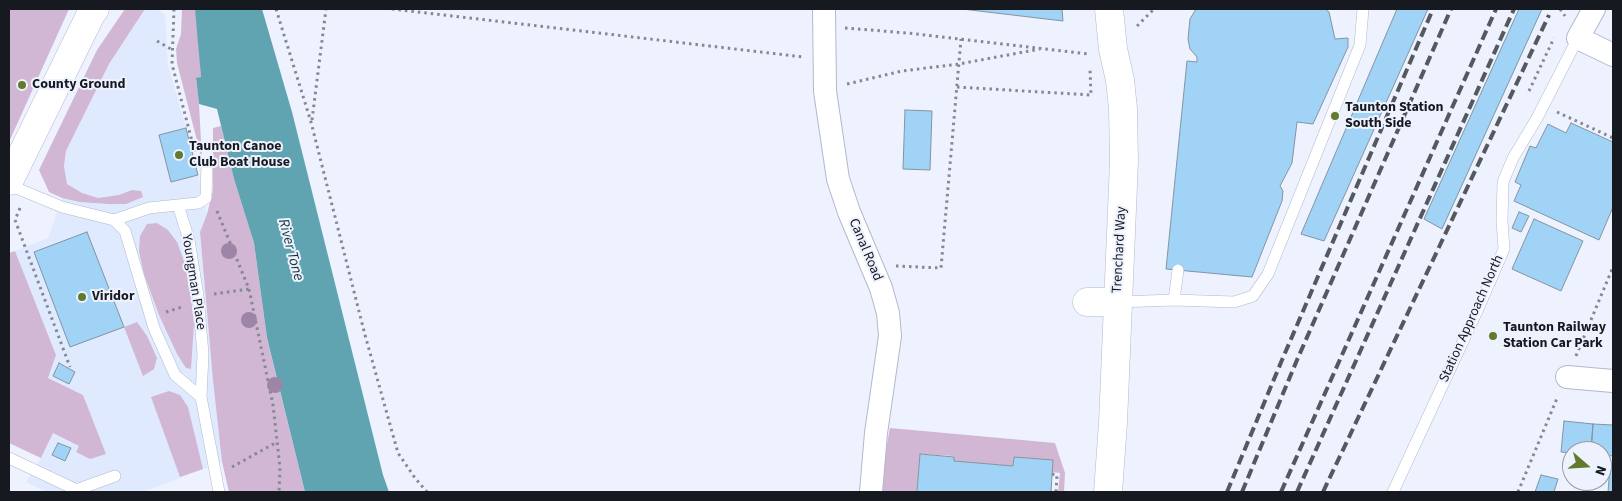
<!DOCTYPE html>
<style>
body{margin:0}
#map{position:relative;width:1622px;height:501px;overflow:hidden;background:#edf2fe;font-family:"Source Sans 3",sans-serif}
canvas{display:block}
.frame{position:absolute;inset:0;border:10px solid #16191f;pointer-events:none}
.north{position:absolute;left:1562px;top:441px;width:50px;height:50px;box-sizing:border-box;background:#edf2fe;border:1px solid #979ba5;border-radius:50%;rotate:109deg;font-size:14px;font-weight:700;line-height:20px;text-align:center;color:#16191f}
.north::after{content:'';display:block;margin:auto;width:18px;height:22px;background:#627a2c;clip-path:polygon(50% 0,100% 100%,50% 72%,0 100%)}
</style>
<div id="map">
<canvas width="1622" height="501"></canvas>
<div class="frame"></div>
<div class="north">N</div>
</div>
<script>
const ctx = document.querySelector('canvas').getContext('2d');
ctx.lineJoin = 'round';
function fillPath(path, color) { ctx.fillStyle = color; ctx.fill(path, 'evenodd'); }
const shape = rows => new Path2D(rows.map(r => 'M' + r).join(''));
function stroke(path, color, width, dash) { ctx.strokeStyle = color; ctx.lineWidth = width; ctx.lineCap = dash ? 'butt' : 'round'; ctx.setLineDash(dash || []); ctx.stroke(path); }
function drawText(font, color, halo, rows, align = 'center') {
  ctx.font = font + ' "Source Sans 3",sans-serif'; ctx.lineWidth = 4; ctx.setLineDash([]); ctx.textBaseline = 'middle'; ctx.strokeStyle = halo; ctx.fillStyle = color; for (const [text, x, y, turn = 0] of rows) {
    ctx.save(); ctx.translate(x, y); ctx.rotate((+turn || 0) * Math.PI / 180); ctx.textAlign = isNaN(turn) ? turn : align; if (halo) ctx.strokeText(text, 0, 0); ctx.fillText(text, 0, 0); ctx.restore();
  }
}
const built = shape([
 [145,9,156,9,165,14,168,65,186,128,159,135,171,181,198,175,207,214,200,232,213,381,222,462,143,492,47,492,26,482,41,458,53,433,79,446,90,459,83,395,48,378,56,355,15,251,48,238,67,184,64,166,66,151,109,64]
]);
const green = shape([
 [9,9,69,9,9,142],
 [125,9,145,9,109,64,66,151,64,166,67,184,82,193,98,198,119,195,132,190,141,191,143,197,126,204,108,204,80,202,62,198,49,192,39,170,97,50],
 [182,9,195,9,197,19,201,77,196,79,199,104,202,160,177,63,176,49,181,34],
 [221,126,234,179,254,243,267,339,305,492,229,492,222,462,213,381,200,232,207,214,213,190,213,128],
 [157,223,168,230,177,242,183,258,189,281,194,324,191,369,186,368,177,354,159,315,144,274,139,251,140,236,147,224],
 [15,251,56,355,48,378,83,395,106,454,90,459,76,452,79,446,53,433,41,458,9,443,9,253],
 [137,322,147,336,157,358,154,369,143,376,124,327],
 [169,391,180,395,188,407,203,469,180,477,151,397],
 [890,428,1055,443,1065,473,1064,492,1058,492,1060,473,1052,472,1053,460,1014,457,1013,466,954,461,954,456,920,454,917,492,878,492]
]);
const water = shape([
 [195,9,262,9,292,112,383,475,389,492,305,492,267,338,254,243,234,179,217,109,199,104,196,78,201,77]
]);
const building = shape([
 [962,9,1062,9,1063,21,962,9],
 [1196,9,1325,9,1329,12,1335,39,1348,38,1348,47,1313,124,1297,122,1292,163,1280,186,1283,191,1282,201,1252,277,1166,269,1187,61,1197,62,1197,57,1190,49,1188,39,1190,19,1196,9],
 [1397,9,1428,9,1324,241,1301,234,1397,9],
 [1519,9,1542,9,1442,229,1424,219,1519,9],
 [905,110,932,111,930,170,903,169,905,110],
 [1571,123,1613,142,1613,207,1599,240,1514,201,1521,185,1515,182,1530,146,1536,148,1548,124,1566,133,1571,123],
 [186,128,198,175,171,182,159,135,186,128],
 [1519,212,1529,216,1521,232,1512,228,1519,212],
 [1534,219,1583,241,1561,291,1512,269,1534,219],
 [87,232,124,327,70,347,34,252,87,232],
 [59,363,75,372,69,384,53,376,59,363],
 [1564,421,1593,424,1591,451,1572,451,1572,453,1561,452,1564,421],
 [1593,424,1613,425,1613,456,1602,455,1602,451,1591,451,1593,424],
 [58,443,71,448,65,461,52,455,58,443],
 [920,454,954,457,954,461,1013,466,1014,457,1053,460,1051,492,917,492,920,454],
 [1610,467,1613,467,1613,492,1608,492,1610,467],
 [1541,475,1558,479,1554,492,1535,492,1541,475]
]);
const path = shape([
 [174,9,172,64,195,153],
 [276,9,311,122,365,335,398,453,415,478,427,492],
 [392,9,804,57],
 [1560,9,1565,16],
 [1137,26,1154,9],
 [845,28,907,33,1088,54],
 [157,41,171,49],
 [847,84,902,71,959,64,1040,49],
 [957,87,1091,95,1090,69],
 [1529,91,1554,38],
 [1557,112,1613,138],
 [312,120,326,9],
 [20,208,15,220,70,367],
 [217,211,249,289,273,405,280,468,279,492],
 [896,266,941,268,961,39],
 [214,294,249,289],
 [166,312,182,307],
 [1576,356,1613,267],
 [232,467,277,442],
 [1052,474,1057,475,1056,492],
 [1518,492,1558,396]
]);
const service = shape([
 [9,185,62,207,114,220,125,231,154,328,175,375,201,397,219,492],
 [178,205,198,203,206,198,207,164],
 [114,220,149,208,178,205,189,240,198,296,203,354,201,397],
 [1174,300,1178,270],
 [1118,302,1174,300,1234,302,1253,296,1268,274,1360,45,1363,9],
 [9,458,81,492],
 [76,490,115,476],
 [1393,492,1477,311,1504,249,1502,221,1503,182,1513,158,1537,118,1578,38]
]);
const minor = shape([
 [824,9,825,91,838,179,849,212,881,288,888,313,890,336,876,433,871,492],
 [1594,9,1578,38,1613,55],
 [1567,377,1613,381]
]);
const tertiary = shape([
 [1087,302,1117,302]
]);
const primary = shape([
 [9,181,91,14,95,9],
 [1108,492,1113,423,1124,161,1123,109,1120,80,1113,49,1109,9]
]);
const rail = shape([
 [1227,492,1282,360,1433,9],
 [1242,492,1297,360,1451,9],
 [1281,492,1496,9],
 [1297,492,1514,9],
 [1323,492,1549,15]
]);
const trees = [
 [229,251],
 [249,320],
 [275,385]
];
const markers = [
 [22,85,5,"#627a2c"],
 [1335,116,5,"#627a2c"],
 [179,155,5,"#627a2c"],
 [82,297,5,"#627a2c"],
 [1493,336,5,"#627a2c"]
];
const poiNames = [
 ["County Ground",32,85],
 ["Taunton Station",1345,108],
 ["South Side",1345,124],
 ["Taunton Canoe",189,147],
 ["Club Boat House",189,163],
 ["Viridor",92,297],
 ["Taunton Railway",1503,328],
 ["Station Car Park",1503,344]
];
const streetNames = [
 ["Canal Road",865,250,67],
 ["Trenchard Way",1120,250,-87],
 ["Youngman Place",193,282,81],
 ["Station Approach North",1472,319,-66]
];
const waterNames = [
 ["River Tone",290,250,75]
];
fillPath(built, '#e0eaff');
fillPath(green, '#d2b7d4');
fillPath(water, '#5fa4b0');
fillPath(building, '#a0d3f6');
stroke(building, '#8294a1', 1);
stroke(service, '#b1b9cc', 12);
stroke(minor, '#b1b9cc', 24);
stroke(tertiary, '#b1b9cc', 29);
stroke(primary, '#b1b9cc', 29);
stroke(path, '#848891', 3, [2.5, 4]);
stroke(service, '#fff', 11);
stroke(minor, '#fff', 22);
stroke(tertiary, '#fff', 28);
stroke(primary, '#fff', 28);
stroke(rail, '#54585f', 4, [10, 5]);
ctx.fillStyle = '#9c85a7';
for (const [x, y] of trees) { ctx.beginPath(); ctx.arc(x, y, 8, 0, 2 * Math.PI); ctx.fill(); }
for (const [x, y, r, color] of markers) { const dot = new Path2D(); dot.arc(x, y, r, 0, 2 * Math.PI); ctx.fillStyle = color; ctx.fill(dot); stroke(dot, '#edf2fe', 2); }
drawText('bold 14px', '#16191f', '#edf2fe', poiNames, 'left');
drawText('14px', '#16191f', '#edf2fe', streetNames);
drawText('italic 15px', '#13363b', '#edf2fe', waterNames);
</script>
